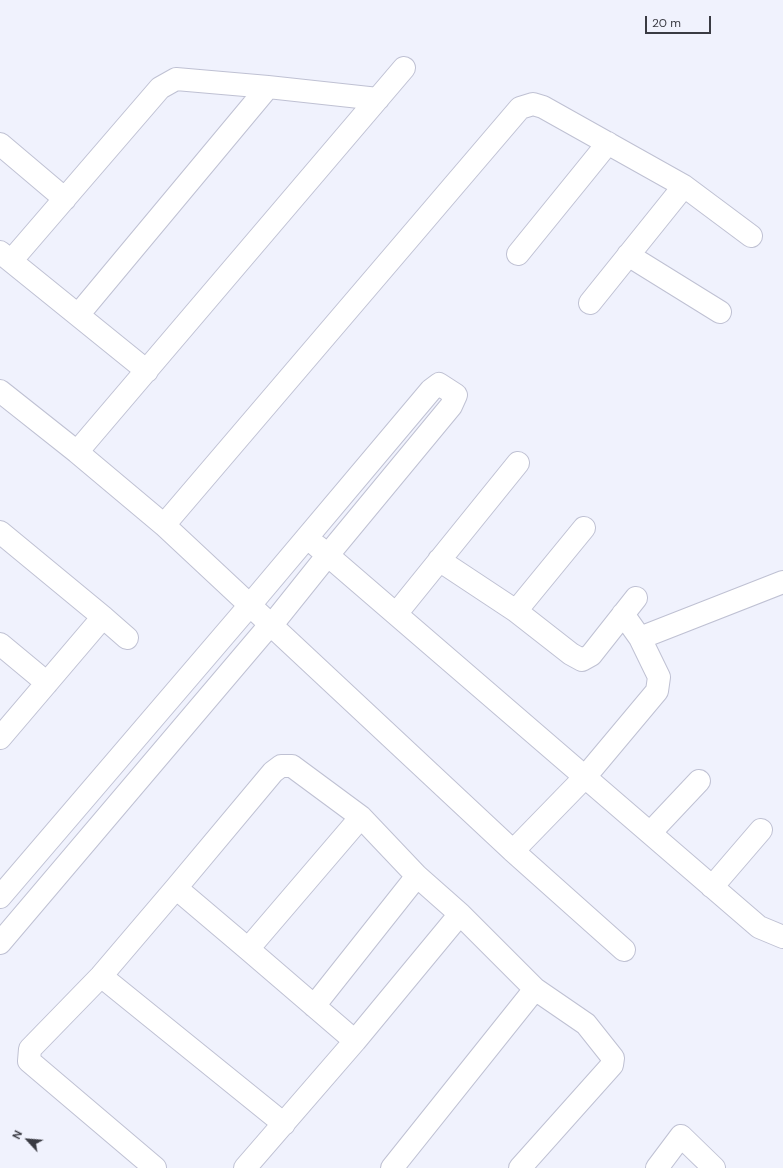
<!DOCTYPE html>
<style>
body{margin:0}
#map{position:relative;width:783px;height:1168px;overflow:hidden;background:#f0f2fd;font-family:"DM Sans",sans-serif}
canvas{display:block}
.north{position:absolute;left:8px;top:1120px;width:40px;height:40px;-webkit-text-stroke:3px #f0f2fd;paint-order:stroke;rotate:296deg;font-size:11px;font-weight:700;line-height:16px;text-align:center;color:#3a3b43}
.north::after{content:'';display:block;margin:auto;width:14px;height:18px;background:#3a3b43;clip-path:polygon(50% 0,100% 100%,50% 72%,0 100%)}
.scale{position:absolute;left:645px;top:16px;width:66px;height:18px;box-sizing:border-box;border:2px solid #3a3b43;border-top:0;padding-left:5px;font-size:12px;line-height:14px;white-space:nowrap;color:#3a3b43;-webkit-text-stroke:3px #f0f2fd;paint-order:stroke}
</style>
<div id="map">
<canvas width="783" height="1168"></canvas>
<div class="north">N</div>
<div class="scale">20 m</div>
</div>
<script>
const ctx = document.querySelector('canvas').getContext('2d');
ctx.lineJoin = 'round';
const shape = rows => new Path2D(rows.map(r => 'M' + r).join(''));
function stroke(path, color, width, dash) { ctx.strokeStyle = color; ctx.lineWidth = width; ctx.lineCap = dash ? 'butt' : 'round'; ctx.setLineDash(dash || []); ctx.stroke(path); }
const minor = shape([
 [0,144,65,199],
 [0,252,147,371],
 [518,254,608,143],
 [628,255,720,312],
 [11,261,160,88,176,79,268,87,378,99],
 [590,303,684,186],
 [78,315,268,87],
 [0,391,77,452,164,525,513,851,624,950],
 [77,452,404,68],
 [164,525,520,108,533,104,543,107,684,186,751,236],
 [0,532,103,617,127,638],
 [317,546,759,927,783,937],
 [439,560,516,611,571,654,582,660,591,655,636,598],
 [516,611,584,528],
 [396,614,518,463],
 [640,638,783,582],
 [0,644,47,683],
 [0,738,103,617],
 [650,833,699,781],
 [513,851,585,777,657,691,659,677,640,638,623,614],
 [712,887,761,830],
 [176,888,248,949,355,1041],
 [0,897,250,605,431,390,439,384,456,395,451,406,327,556,271,626,263,633,0,943],
 [248,949,361,817],
 [101,976,284,1124],
 [314,1006,417,876],
 [155,1168,29,1061,30,1049,101,976,176,888,273,772,281,766,292,766,361,817,417,876,460,914,535,989,586,1024,613,1058,612,1065,520,1168],
 [245,1168,355,1041,460,914],
 [392,1168,535,989],
 [657,1168,681,1136,714,1168]
]);
stroke(minor, '#bfc1d3', 24);
stroke(minor, '#fff', 22);
</script>
